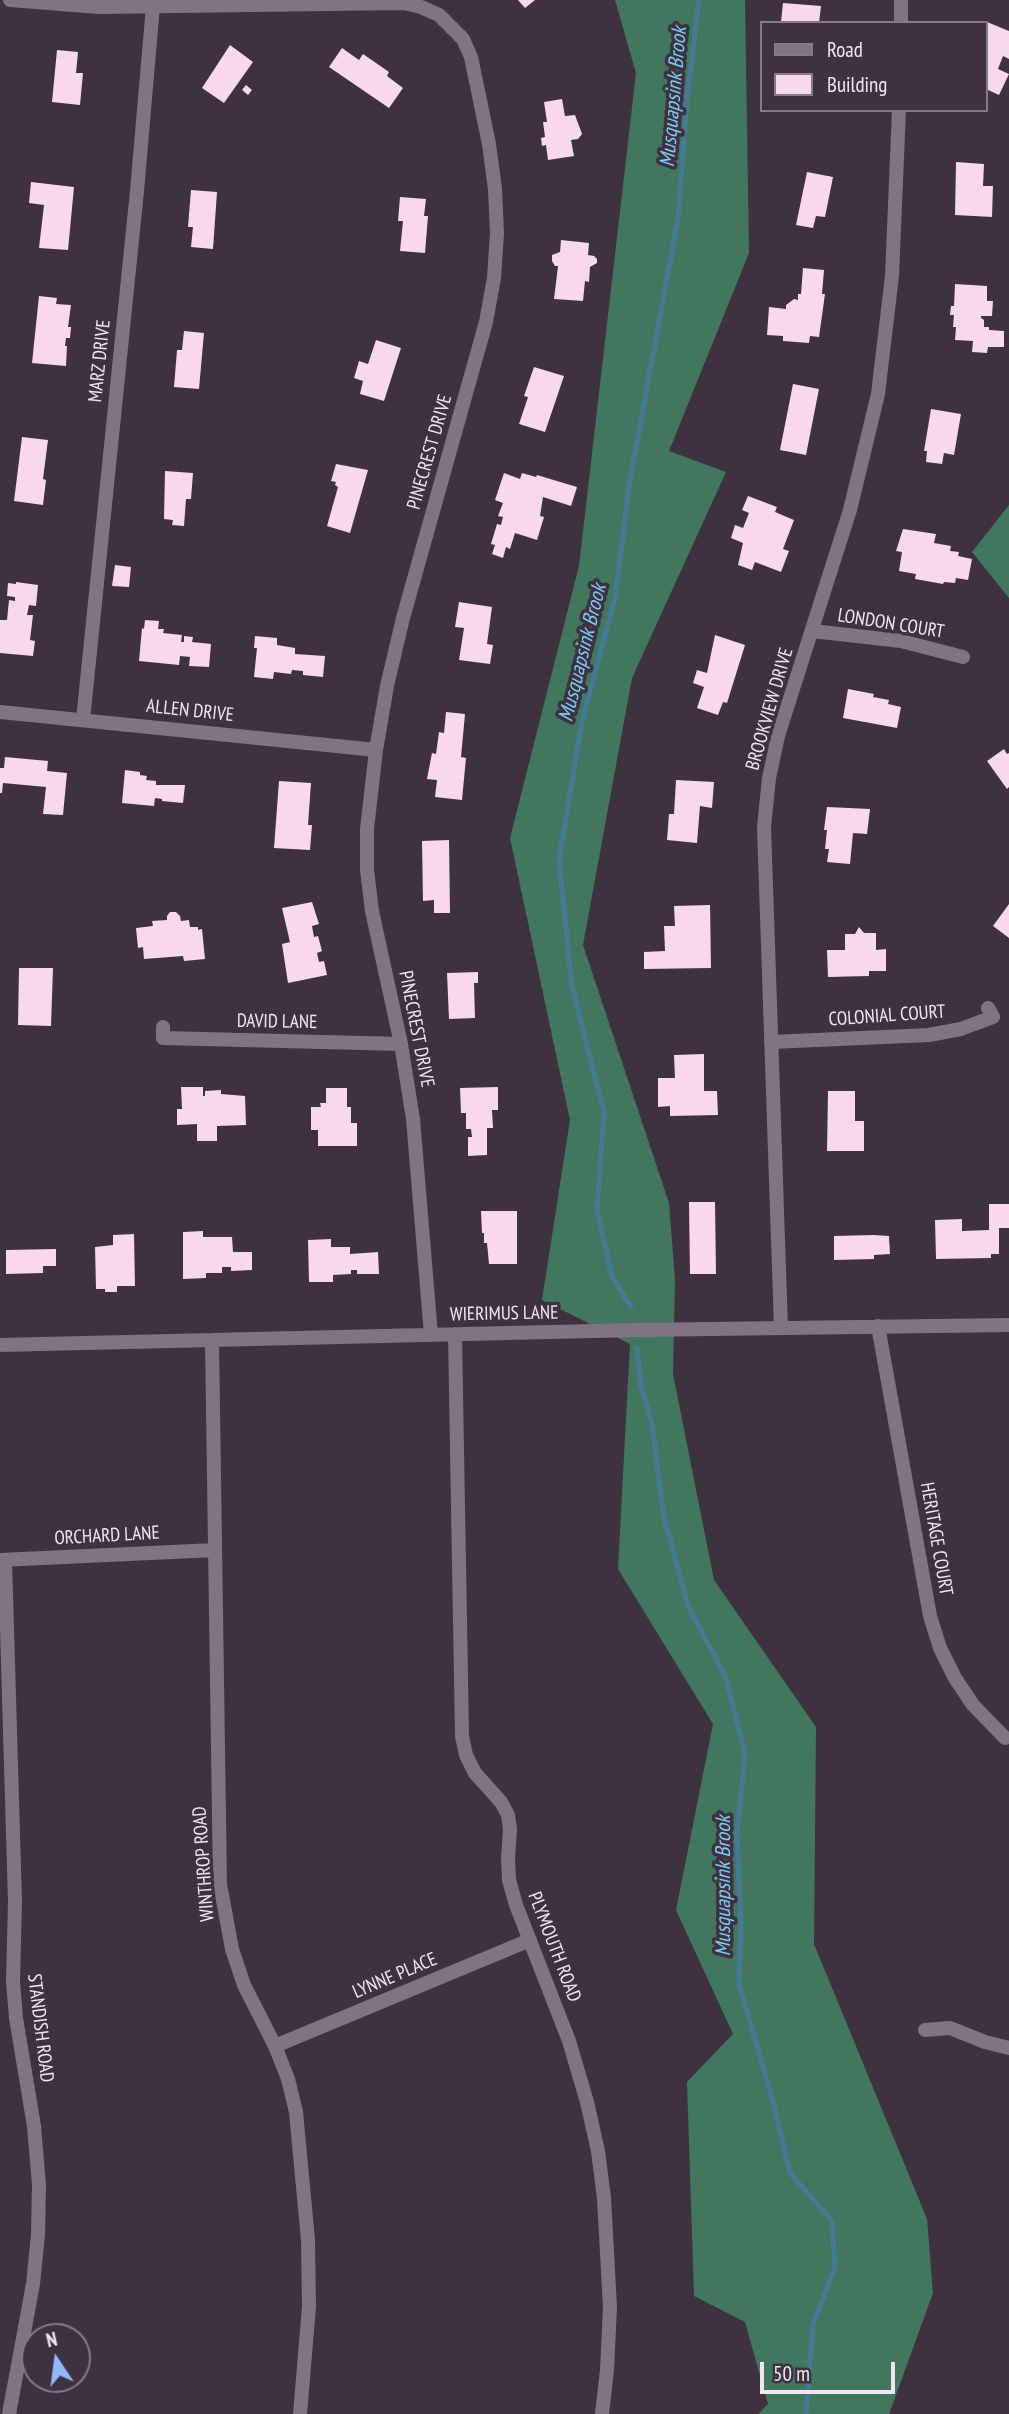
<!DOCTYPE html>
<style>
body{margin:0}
#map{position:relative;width:1009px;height:2414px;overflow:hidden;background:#3f323f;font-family:"PT Sans Narrow",sans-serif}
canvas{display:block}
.legend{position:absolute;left:760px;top:21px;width:228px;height:91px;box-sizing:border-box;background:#3f323f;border:2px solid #857a85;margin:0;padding:9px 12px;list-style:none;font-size:21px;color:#efe6ef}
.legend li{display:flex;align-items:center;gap:14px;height:35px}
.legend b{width:35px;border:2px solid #857a85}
.north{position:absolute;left:21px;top:2323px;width:70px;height:70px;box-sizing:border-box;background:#3f323f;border:2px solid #857a85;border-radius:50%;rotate:347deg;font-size:19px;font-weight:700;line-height:28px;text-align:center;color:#efe6ef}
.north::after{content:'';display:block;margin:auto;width:24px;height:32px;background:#8fb8fd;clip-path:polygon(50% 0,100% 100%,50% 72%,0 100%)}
.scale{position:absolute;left:760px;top:2362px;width:135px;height:32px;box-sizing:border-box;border:4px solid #efe6ef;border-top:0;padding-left:9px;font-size:21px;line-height:24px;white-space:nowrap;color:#efe6ef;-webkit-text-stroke:5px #3f323f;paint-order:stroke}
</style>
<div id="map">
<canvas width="1009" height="2414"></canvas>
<ul class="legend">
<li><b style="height:9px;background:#827382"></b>Road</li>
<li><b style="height:19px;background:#f9d8e8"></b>Building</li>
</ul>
<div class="north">N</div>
<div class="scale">50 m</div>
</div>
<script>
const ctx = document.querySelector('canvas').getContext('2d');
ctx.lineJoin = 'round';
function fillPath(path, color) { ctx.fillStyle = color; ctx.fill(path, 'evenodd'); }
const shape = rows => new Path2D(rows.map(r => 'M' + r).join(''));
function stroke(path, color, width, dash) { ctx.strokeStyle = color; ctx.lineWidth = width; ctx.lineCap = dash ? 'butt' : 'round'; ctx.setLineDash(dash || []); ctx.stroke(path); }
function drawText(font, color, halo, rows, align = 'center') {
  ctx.font = font + ' "PT Sans Narrow",sans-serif'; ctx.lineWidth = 7; ctx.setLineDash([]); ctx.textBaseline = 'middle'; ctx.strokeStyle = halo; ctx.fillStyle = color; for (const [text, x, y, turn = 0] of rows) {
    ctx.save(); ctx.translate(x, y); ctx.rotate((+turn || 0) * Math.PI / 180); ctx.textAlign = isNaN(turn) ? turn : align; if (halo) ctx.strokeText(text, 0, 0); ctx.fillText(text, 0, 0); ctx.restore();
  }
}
const forest = shape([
 [615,0,745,0,749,253,669,451,726,472,632,678,583,945,669,1203,675,1280,673,1374,714,1580,816,1727,814,1944,927,2219,933,2293,889,2414,758,2414,768,2404,745,2322,694,2296,687,2082,733,2034,676,1910,713,1724,618,1569,630,1344,542,1300,570,1120,510,838,579,566,636,73],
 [1009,505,1009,598,972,552]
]);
const stream = shape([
 [631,1307,612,1277,597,1210,604,1112,572,987,559,861,582,721,615,598,629,486,678,218,687,100,699,0],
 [637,1348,641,1385,652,1424,663,1513,688,1606,726,1678,745,1754,737,1832,741,1924,739,1984,772,2098,790,2173,832,2221,835,2267,813,2324,806,2414]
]);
const building = shape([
 [518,0,535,0,525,8],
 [783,3,821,6,819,23,781,22],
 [987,22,1009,31,1009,59,1003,56,998,69,1009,74,999,95,986,89],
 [230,45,253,62,224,103,202,88],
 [342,48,359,60,363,54,389,72,387,76,403,88,389,108,329,67],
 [57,50,78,52,76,73,83,73,80,105,52,102],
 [246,85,252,90,248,95,242,90],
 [562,99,565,116,575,115,582,134,578,139,571,140,574,156,548,160,546,145,542,146,541,138,545,137,543,122,547,122,544,102],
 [956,162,984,164,983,186,993,186,992,217,955,215],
 [807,172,833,177,825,217,816,216,813,228,796,225],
 [31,182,74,187,68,250,39,248,44,205,29,203],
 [191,190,217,192,213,249,191,247,193,227,188,227],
 [400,197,426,199,424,216,428,216,425,253,400,251,403,221,398,221],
 [561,240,589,243,588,255,594,256,597,259,597,263,590,267,589,282,585,281,583,301,554,299,558,266,555,266,552,261,552,255,560,252],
 [803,268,824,270,822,294,825,294,819,337,810,336,809,343,783,341,783,336,767,335,769,307,786,309,786,305,794,299,798,300,798,294,801,294],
 [955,284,987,286,987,301,993,301,992,316,981,316,981,318,984,320,984,327,989,327,989,330,1004,331,1004,347,988,347,987,353,972,352,973,341,955,340,956,327,953,327,954,315,950,315,951,306,954,306],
 [39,296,57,298,56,304,71,305,68,327,71,327,70,338,66,338,65,346,67,346,66,366,32,363],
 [184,331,204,333,199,389,174,387,177,350,182,350],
 [376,340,401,348,384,401,360,394,363,381,354,378,359,361,368,364],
 [534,367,564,376,545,432,519,424,528,397,524,396],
 [793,384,819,389,806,455,780,450],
 [931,409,961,414,954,455,944,453,942,464,926,462,927,451,924,451],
 [22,437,48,440,43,479,46,480,43,505,14,501],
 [336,464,368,470,350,533,327,526,338,487,335,485,336,482,331,481],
 [165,471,193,473,191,499,186,499,184,526,172,525,173,520,164,519],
 [504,473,520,479,522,473,536,477,537,475,577,487,571,506,543,497,540,516,544,517,537,540,515,533,510,549,506,547,503,558,492,554,495,545,491,544,497,524,501,525,503,517,498,516,503,503,495,500],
 [748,496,777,507,775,512,794,520,783,549,789,551,781,572,755,562,752,570,738,565,743,543,731,538,735,525,743,528,749,513,742,510],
 [903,529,936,534,934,543,951,546,950,551,959,552,958,556,972,559,968,580,956,578,955,583,944,582,943,584,915,579,916,574,899,571,902,552,896,551],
 [115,565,131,567,129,587,112,586],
 [16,582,38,585,36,606,29,605,27,615,33,615,30,640,35,641,33,656,0,653,0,620,7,620,9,600,15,601,15,597,7,596,8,583,16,584],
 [459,602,492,607,487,644,493,645,490,664,459,660,464,628,455,627],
 [145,620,159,621,158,629,164,629,163,633,182,635,181,642,184,642,184,636,193,637,192,642,211,644,209,667,189,666,190,657,180,656,179,665,139,661,142,628,144,629],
 [715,635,745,645,727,703,723,702,718,715,697,708,704,687,693,683,697,670,707,673],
 [255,636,277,638,277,645,295,648,295,654,325,656,323,677,303,675,303,671,292,670,291,674,274,672,273,679,254,677,257,648,254,648],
 [848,689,874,694,873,697,889,700,888,704,901,707,897,728,843,718],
 [446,712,465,714,461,757,466,758,462,800,435,797,437,780,427,779,432,753,436,754,439,732,444,733],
 [1004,749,1007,754,1009,753,1009,787,1007,789,987,761],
 [5,757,48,761,47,771,67,773,63,815,43,814,46,787,3,783,2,793,0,793,0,768,4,768],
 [125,770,140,772,140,775,147,776,146,780,156,781,156,785,185,785,183,803,162,801,162,799,155,798,154,806,122,803],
 [676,780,714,782,712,808,700,806,697,843,667,840,669,814,674,814],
 [279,781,311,783,308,825,312,825,310,850,274,848],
 [827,807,870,809,867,834,853,833,850,864,827,862,829,849,825,849,827,830,824,830],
 [449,840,450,913,434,913,434,900,423,901,422,841],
 [312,902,319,924,312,926,314,937,318,936,322,951,317,953,319,962,324,961,327,975,288,983,282,944,290,942,282,908],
 [1009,904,1009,938,993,926],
 [710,905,711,968,644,969,644,952,665,951,664,926,675,926,674,906],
 [170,912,176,912,180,916,181,921,189,920,190,927,198,927,198,930,202,929,205,959,184,961,183,956,144,959,143,947,138,948,136,928,153,926,152,921,167,920,167,916],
 [859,927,864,933,876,933,876,950,886,949,886,971,869,971,869,976,828,977,827,950,845,950,845,934,855,934],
 [19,968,53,968,51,1026,18,1025],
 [478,972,478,983,474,983,475,1018,449,1019,447,973],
 [704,1054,704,1091,717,1091,718,1115,670,1116,670,1106,658,1107,658,1078,675,1078,674,1055],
 [181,1087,203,1087,203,1096,205,1096,205,1091,221,1090,221,1094,245,1096,246,1125,217,1126,217,1141,197,1141,197,1124,177,1125,177,1109,182,1109],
 [498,1087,498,1110,492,1110,493,1128,487,1128,487,1155,468,1156,468,1137,472,1137,471,1129,466,1129,466,1113,461,1113,460,1088],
 [326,1088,347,1088,347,1107,351,1107,351,1123,357,1123,357,1146,318,1146,318,1130,311,1130,311,1107,321,1107,320,1103,326,1103],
 [828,1091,855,1091,855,1121,864,1121,864,1151,827,1151],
 [689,1202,715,1202,716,1274,690,1274],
 [989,1204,1009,1204,1009,1228,999,1228,999,1254,991,1254,991,1258,936,1259,935,1220,962,1219,962,1231,989,1230],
 [481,1211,517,1211,517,1264,489,1264,487,1243,484,1243,484,1233,482,1233],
 [203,1231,203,1237,232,1237,233,1252,252,1252,252,1270,231,1271,231,1267,222,1267,222,1273,206,1273,206,1278,183,1279,183,1232],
 [134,1234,135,1286,117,1286,117,1292,105,1292,105,1289,96,1289,95,1247,113,1245,113,1235],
 [874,1235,889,1236,890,1254,874,1255,874,1259,834,1260,834,1236],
 [331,1239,331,1247,350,1247,350,1254,378,1252,379,1274,357,1274,357,1270,351,1270,351,1274,333,1275,333,1282,309,1282,308,1240],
 [56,1249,56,1266,43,1266,43,1273,6,1274,6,1250]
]);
const street = shape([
 [10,0,99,7,404,3,421,7,439,15,463,39,471,57,489,144,495,189,497,233,494,278,486,322,403,618,387,686,376,750,367,829,367,870,372,911,401,1044,413,1119,431,1335],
 [901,0,901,23],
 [812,631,901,641,963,657],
 [0,712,376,750],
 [83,720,137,191,153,6],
 [163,1027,163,1038,401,1044],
 [771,1042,929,1035,961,1029,993,1017,988,1008],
 [878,1326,930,1616,940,1648,955,1678,973,1705,1005,1738],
 [781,1328,764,827,769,778,778,736,850,510,878,394,892,276,899,110],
 [455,1334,462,1736,466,1755,475,1773,501,1802,508,1815,510,1829,508,1858,509,1880,516,1905,569,2041,587,2102,598,2151,604,2198,610,2307,607,2370,602,2414],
 [212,1340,220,1884,232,1949,244,1985,275,2046,288,2079,296,2112,308,2240,309,2307,300,2414],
 [0,1345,636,1330,1009,1325],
 [0,1560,215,1550],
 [5,1560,15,1902,13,1981,16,2018,34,2126,39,2185,38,2235,33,2284,9,2414],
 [925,2030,950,2028,985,2042,1009,2048],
 [275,2046,530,1940]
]);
const streetNames = [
 ["MARZ DRIVE",100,361,-84],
 ["PINECREST DRIVE",430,452,-74],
 ["LONDON COURT",891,624,9],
 ["BROOKVIEW DRIVE",770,709,-74],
 ["ALLEN DRIVE",190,711,6],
 ["COLONIAL COURT",887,1016,-4],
 ["DAVID LANE",277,1022,1],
 ["PINECREST DRIVE",416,1029,79],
 ["WIERIMUS LANE",504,1314,-1],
 ["ORCHARD LANE",107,1536,-3],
 ["HERITAGE COURT",936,1539,80],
 ["WINTHROP ROAD",204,1864,-94],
 ["PLYMOUTH ROAD",554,1947,69],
 ["LYNNE PLACE",395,1976,-23],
 ["STANDISH ROAD",40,2028,83]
];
const waterNames = [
 ["Musquapsink Brook",674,97,-85],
 ["Musquapsink Brook",583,653,-76],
 ["Musquapsink Brook",724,1886,-90]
];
fillPath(forest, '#41775e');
stroke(stream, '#457a96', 5);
fillPath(building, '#f9d8e8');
stroke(street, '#827382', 14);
drawText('19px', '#efe6ef', '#3f323f', streetNames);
drawText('italic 21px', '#7acdf8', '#3f323f', waterNames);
</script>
